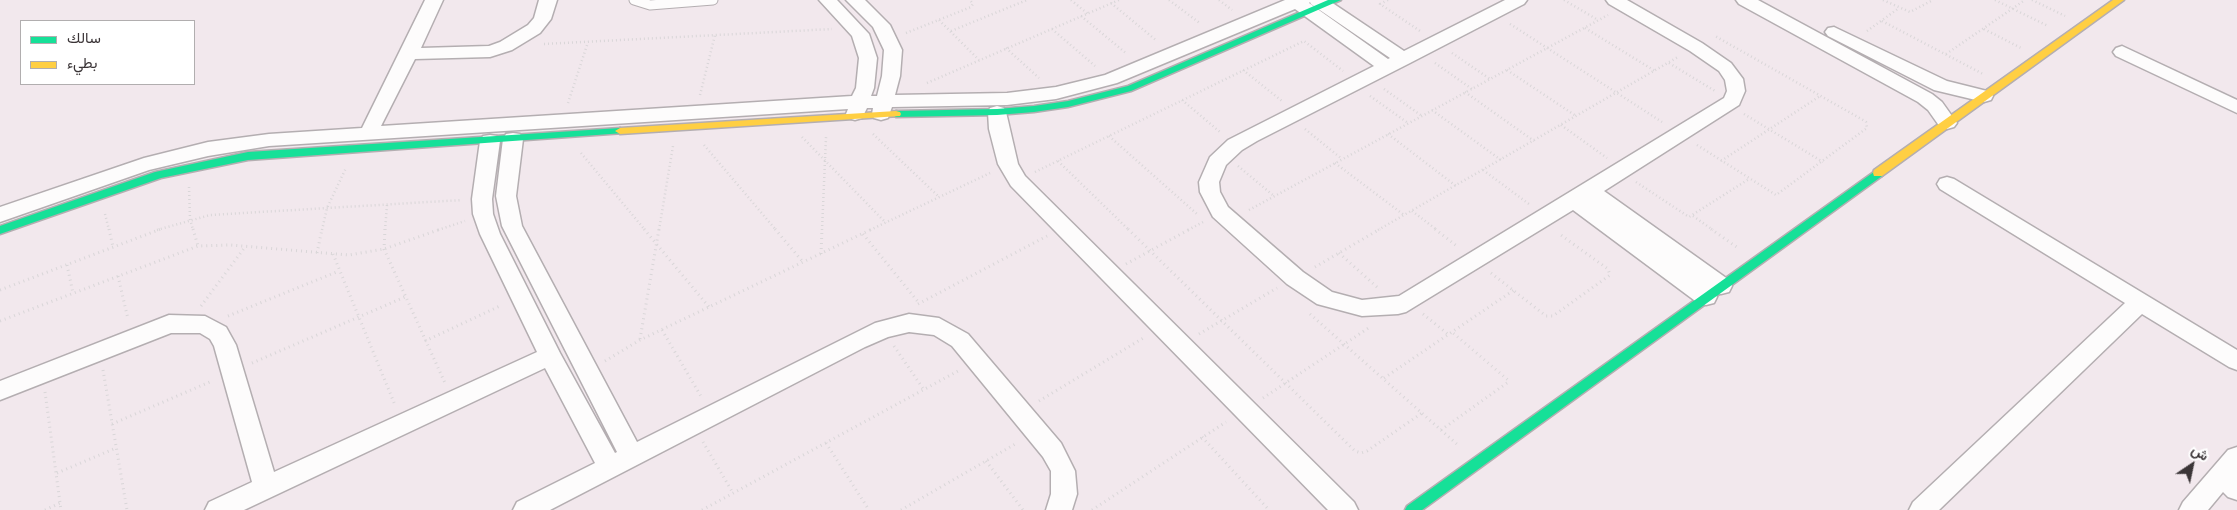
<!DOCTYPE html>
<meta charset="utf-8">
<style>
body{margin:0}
#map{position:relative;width:2237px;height:510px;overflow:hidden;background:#f2e8ed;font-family:"PT Sans Narrow",Vazirmatn,sans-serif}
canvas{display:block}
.legend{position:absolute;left:20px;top:20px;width:175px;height:65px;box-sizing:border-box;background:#fff;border:1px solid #b1aeaf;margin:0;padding:6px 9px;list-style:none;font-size:15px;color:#3b3537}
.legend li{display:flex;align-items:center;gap:10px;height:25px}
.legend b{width:25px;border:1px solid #b1aeaf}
.north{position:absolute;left:2167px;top:440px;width:50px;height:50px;-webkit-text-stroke:4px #fff;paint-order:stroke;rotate:34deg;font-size:14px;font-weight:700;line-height:20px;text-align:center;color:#3b3537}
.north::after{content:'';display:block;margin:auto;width:18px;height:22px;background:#3b3537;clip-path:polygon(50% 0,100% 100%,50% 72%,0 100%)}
</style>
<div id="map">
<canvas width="2237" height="510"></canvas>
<ul class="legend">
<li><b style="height:6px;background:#16e098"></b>سالك</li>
<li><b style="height:6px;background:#ffcf43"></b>بطيء</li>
</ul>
<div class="north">ش</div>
</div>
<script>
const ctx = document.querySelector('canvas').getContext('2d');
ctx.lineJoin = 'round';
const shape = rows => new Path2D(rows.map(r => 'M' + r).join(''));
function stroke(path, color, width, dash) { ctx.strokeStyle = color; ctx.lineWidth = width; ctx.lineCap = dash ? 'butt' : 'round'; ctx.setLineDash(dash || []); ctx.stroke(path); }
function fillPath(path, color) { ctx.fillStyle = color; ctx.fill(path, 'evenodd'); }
const pathFar1 = shape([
 [1071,0,1088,14],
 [1169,0,1201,24],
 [1219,0,1232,10],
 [1388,0,1380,4,1420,31],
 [1564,0,1598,20],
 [1883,0,1910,12,1933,0],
 [1995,0,2048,26],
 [2032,0,2065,16],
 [1111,3,1157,41],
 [1081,16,1127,54],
 [939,20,979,60],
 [1882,21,1983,74],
 [1510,24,1662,122],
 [1585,28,1655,71],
 [1052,29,1095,66],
 [1984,29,2021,48],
 [951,31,1027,0],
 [1867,31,1899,8],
 [906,33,971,7,973,4,970,0],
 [544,44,832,29],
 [1006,48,1039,78],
 [1452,53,1490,79],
 [1946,54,2025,0],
 [1435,63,1472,89],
 [1669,63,1715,91],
 [1243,70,1282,101],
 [1507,70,1576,116],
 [927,83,1119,0],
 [1384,89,1422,116],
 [1465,92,1534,141],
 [700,95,715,35],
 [1370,96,1408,123],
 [1182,100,1220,132],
 [568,103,588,42],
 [1432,110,1501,160],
 [1744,114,1823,162],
 [1561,125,1607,158],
 [1305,129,1342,159],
 [873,134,939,197],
 [1388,134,1456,186],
 [1109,136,1197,214],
 [802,137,886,223],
 [704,145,776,230],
 [1697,145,1776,195,1867,128,1866,122,1863,120,1715,36],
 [581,153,645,230],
 [1058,161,1129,230],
 [1721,161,1820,96],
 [1335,163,1404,215],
 [1238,166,1274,196],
 [1483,170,1529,204],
 [1035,172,1304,41,1343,71],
 [1636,182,1689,217,1749,179],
 [189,187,190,219,193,230],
 [1249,210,1608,15],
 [1412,211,1437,230],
 [105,214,109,230],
 [1693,216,1713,230],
 [157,230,210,215,462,200],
 [322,230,327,208,346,168],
 [385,230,387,205],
 [438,230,465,221],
 [659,230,673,146],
 [822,230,826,137],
 [870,230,990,173],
 [1188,230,1205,221],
 [1378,230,1678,57]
]);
const path = shape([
 [109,229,113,247],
 [193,229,198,246],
 [385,229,384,249,445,383],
 [644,229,709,307],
 [775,229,803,262],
 [1128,229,1355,451,1361,453,1367,451,1422,413],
 [1435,229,1458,247],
 [1711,229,1738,248],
 [863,234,919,303],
 [317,253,322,229],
 [1339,253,1378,288],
 [333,254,395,405],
 [821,254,822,229],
 [1126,264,1190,229],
 [67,265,73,293],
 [1315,267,1380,229],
 [1491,273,1546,316,1553,316,1610,275,1608,269,1558,233],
 [118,276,128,319],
 [0,290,161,229],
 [918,304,1047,236],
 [201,306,245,247],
 [1310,314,1459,446],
 [1423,314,1449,335],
 [228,316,339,271],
 [0,321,198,246,230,245,349,255,384,249,441,229],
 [662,330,702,398],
 [1199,334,1277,288],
 [640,339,659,229],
 [425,341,502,305],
 [894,346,924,390],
 [605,361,640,340,872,229],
 [252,363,405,297],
 [103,370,127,510],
 [1384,378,1514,290],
 [45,392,61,510],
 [1263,398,1370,327],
 [1039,401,1145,337],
 [112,424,212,381],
 [1441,430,1507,383,1508,380,1452,332],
 [1202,437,1269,510],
 [703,442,733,493],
 [826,443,869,510],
 [986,461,1023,510],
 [57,473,116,448],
 [45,510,60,503],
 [702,510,958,371],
 [901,510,1017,443],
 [1092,510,1226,422]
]);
const lane = shape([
 [634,0,650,5,713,0]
]);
const street = shape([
 [425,0,443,0,421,48,489,46,500,42,528,25,534,18,539,0,557,0,551,19,540,33,512,50,490,57,415,59,381,126,852,96,856,88,859,58,852,36,819,0,837,0,869,34,877,58,874,88,871,96,877,96,882,76,884,50,873,27,846,0,865,0,890,25,902,50,900,76,895,95,1007,93,1056,87,1105,75,1285,0,1328,0,1404,51,1505,0,1527,0,1524,4,1410,63,1257,141,1242,150,1226,165,1219,182,1220,192,1228,207,1303,272,1332,292,1362,300,1399,296,1724,98,1727,91,1725,80,1719,71,1690,51,1609,4,1606,0,1627,0,1702,43,1731,63,1743,79,1745,91,1739,105,1604,191,1729,280,1732,286,1729,292,1721,294,1714,292,1717,297,1714,303,1706,305,1698,303,1573,210,1406,312,1398,314,1362,316,1317,304,1287,284,1213,217,1200,192,1199,182,1210,157,1228,140,1374,66,1295,9,1117,83,1056,99,1007,105,892,107,888,118,881,120,874,118,872,114,873,108,867,108,862,118,855,120,848,118,846,114,848,109,269,146,208,156,149,170,0,222,0,207,144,158,208,142,269,134,362,128,425,0],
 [1310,2,1311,4,1390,58,1388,59,1309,3,1310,2],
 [1736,0,1758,0,1932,94,1942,102,1957,123,1954,127,1947,129,1940,127,1928,110,1918,102,1739,4,1736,0],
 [1834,27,1947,81,1991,92,1993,96,1991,100,1984,102,1934,90,1828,36,1825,32,1828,28,1834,27],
 [2122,46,2237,100,2237,113,2116,56,2113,52,2116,48,2122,46],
 [997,106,1004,108,1006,112,1018,164,1025,176,1354,502,1358,510,1328,510,1011,186,998,164,989,129,988,112,990,108,997,106],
 [513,133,520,134,523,139,516,196,522,226,637,442,875,323,909,314,939,318,968,334,1061,443,1075,471,1077,494,1072,510,1046,510,1051,494,1051,471,1043,457,952,346,934,335,909,332,888,337,865,347,550,510,513,510,517,502,595,463,545,368,244,510,205,510,209,502,252,482,214,346,210,339,200,333,171,333,0,400,0,381,169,315,205,316,226,327,236,345,274,472,537,352,480,234,473,214,472,199,480,141,483,136,490,135,497,136,500,141,492,199,493,214,500,234,560,353,615,453,617,452,502,226,496,196,503,139,506,134,513,133],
 [1947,177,1954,179,2237,350,2237,370,2229,367,2142,314,1939,510,1909,510,1913,502,2125,303,1940,189,1937,184,1940,179,1947,177],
 [2237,447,2237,500,2228,497,2223,492,2208,510,2179,510,2183,502,2228,450,2237,447]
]);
const fast = shape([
 [1328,0,1341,0,1131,91,1068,107,1034,112,997,115,896,117,891,114,896,111,997,109,1034,106,1068,101,1128,86,1328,0],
 [620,128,625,131,624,133,248,160,161,178,0,234,0,226,155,172,248,152,620,128],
 [1878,169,1883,173,1882,176,1422,510,1405,510,1407,506,1878,169]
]);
const slow = shape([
 [2113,0,2124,0,1882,176,1874,176,1873,173,1874,170,2113,0],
 [896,111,900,112,901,114,900,116,620,134,615,131,620,128,896,111]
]);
stroke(lane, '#b4aeb1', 11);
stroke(street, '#b4aeb1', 3);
stroke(fast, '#b4aeb1', 3);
stroke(slow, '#b4aeb1', 3);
stroke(pathFar1, '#d9d6d8', 2.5, [1, 3]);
stroke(path, '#d9d6d8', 3, [1, 4]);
stroke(lane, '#fdfcfc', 9);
fillPath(street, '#fdfcfc');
fillPath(fast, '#16e098');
fillPath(slow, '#ffcf43');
</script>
